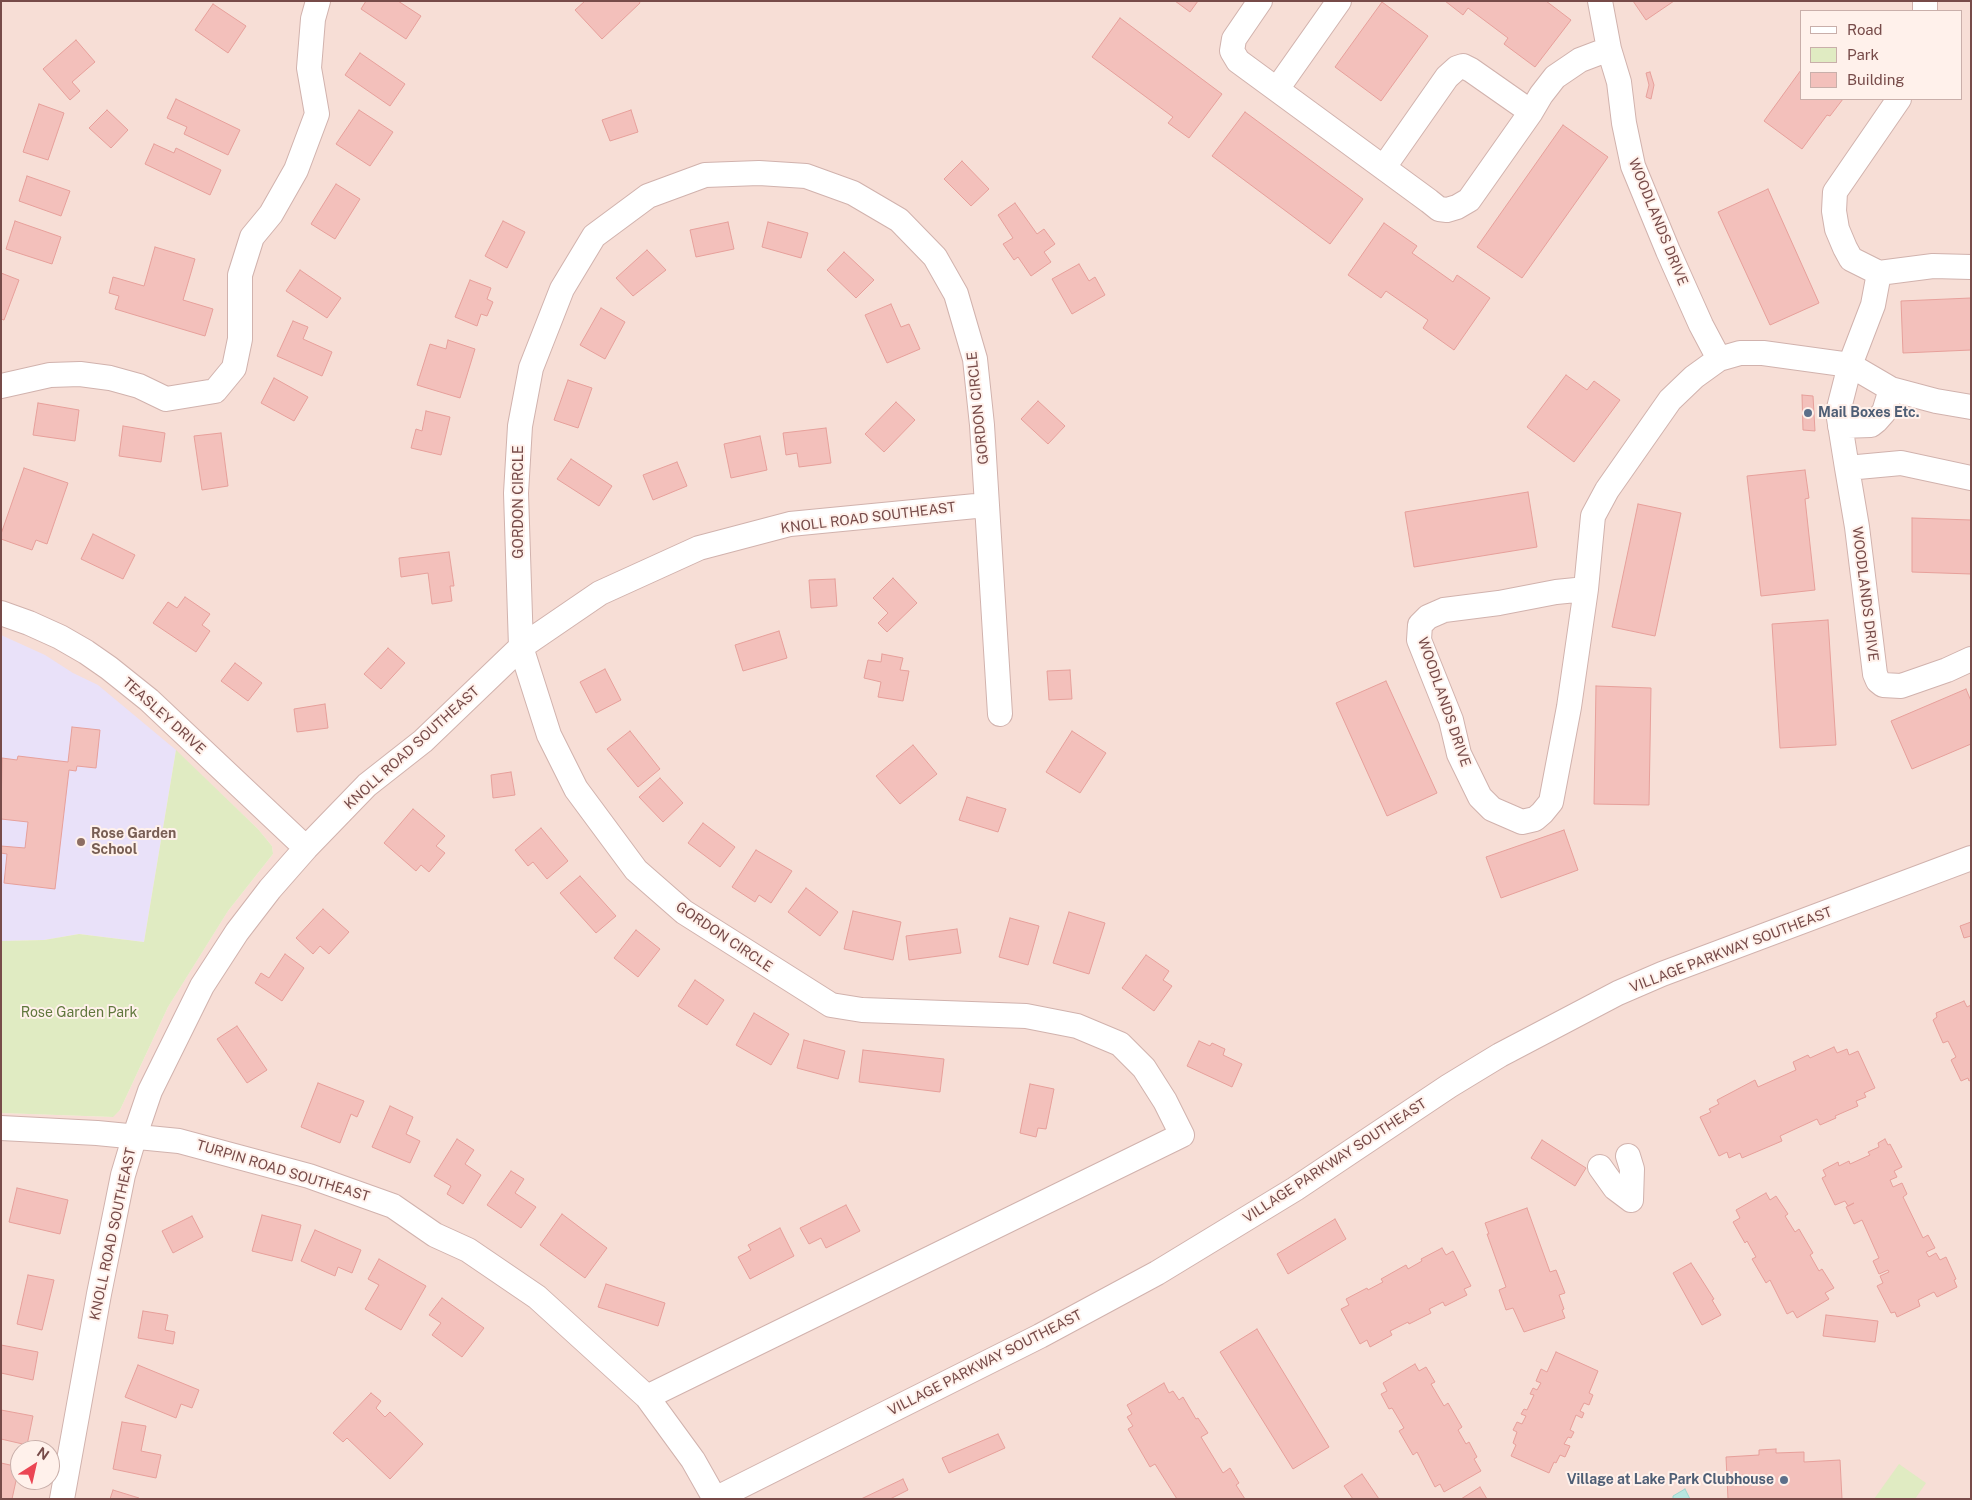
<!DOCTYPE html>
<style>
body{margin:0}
#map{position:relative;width:1972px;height:1500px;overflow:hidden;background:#fdece5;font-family:"Public Sans",sans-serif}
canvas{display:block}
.frame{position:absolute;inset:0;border:2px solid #774b49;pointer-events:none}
.legend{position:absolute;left:1800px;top:10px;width:162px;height:90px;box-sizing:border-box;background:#fff1eb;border:1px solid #c9afaa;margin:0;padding:6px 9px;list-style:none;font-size:15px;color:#774b49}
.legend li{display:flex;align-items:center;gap:10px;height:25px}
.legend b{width:25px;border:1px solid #c9afaa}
.north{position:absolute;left:10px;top:1440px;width:50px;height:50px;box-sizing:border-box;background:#fff1eb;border:1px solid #c9afaa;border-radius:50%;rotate:35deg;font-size:14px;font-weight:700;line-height:20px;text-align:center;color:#774b49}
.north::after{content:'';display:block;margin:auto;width:18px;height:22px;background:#eb4654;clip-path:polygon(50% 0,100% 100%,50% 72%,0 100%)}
</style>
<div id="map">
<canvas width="1972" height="1500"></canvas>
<div class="frame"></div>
<ul class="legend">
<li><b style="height:6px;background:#fff"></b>Road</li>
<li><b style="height:14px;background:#e0ebc2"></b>Park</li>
<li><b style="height:14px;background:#f3c0bb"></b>Building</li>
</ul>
<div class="north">N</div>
</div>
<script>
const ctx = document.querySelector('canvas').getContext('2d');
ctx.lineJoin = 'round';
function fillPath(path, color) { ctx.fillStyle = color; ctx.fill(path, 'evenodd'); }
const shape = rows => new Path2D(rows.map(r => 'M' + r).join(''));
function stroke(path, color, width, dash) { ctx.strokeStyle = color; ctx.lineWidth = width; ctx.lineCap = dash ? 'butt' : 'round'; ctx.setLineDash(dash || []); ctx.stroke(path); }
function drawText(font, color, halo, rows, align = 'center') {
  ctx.font = font + ' "Public Sans",sans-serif'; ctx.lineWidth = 4; ctx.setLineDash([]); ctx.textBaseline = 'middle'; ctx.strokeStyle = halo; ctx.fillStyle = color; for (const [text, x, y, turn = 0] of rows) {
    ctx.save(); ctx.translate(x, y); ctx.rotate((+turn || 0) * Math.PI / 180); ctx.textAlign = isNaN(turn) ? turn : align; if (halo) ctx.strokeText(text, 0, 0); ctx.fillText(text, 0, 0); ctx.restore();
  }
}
const residential = shape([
 [1,1,1971,1,1971,1499,1,1499,1,1113,112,1117,120,1110,168,1007,228,911,273,854,272,846,258,829,176,751,1,941],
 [1801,11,1961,11,1961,99,1801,99],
 [20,1450,50,1450,50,1480,20,1480]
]);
const education = shape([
 [1,635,45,655,73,673,98,685,176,750,144,942,79,934,44,940,1,941]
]);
const green = shape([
 [176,750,258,829,272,846,273,854,228,911,168,1007,120,1110,113,1117,1,1113,1,941,44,940,79,934,144,942],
 [1899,1464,1926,1483,1915,1499,1874,1499]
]);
const water = shape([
 [1685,1489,1690,1499,1673,1499,1673,1496,1685,1489]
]);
const building = shape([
 [366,1,398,1,421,16,406,39,361,9,366,1],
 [585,1,639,1,640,3,602,39,575,10,585,1],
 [1175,1,1198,1,1190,12,1175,1],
 [1445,1,1546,1,1571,20,1535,67,1504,44,1508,38,1468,8,1463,15,1445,1],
 [1633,1,1674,1,1646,20,1633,1],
 [1382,2,1428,36,1381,101,1335,67,1382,2],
 [213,4,246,26,228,53,195,30,213,4],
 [1120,18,1222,94,1189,138,1168,123,1173,117,1092,57,1120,18],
 [76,40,95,62,72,82,80,91,70,100,43,69,76,40],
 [360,53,405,84,390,106,345,75,360,53],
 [1801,70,1801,99,1843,99,1830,116,1827,115,1802,149,1764,121,1801,70],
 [1650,72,1654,85,1651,99,1646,97,1649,85,1646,73,1650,72],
 [176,99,240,130,228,155,184,134,187,127,167,118,176,99],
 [39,104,64,113,48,160,23,152,39,104],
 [107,110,128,130,111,148,89,128,107,110],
 [359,110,393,132,370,166,336,144,359,110],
 [631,110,638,132,610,141,602,120,631,110],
 [1245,112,1363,199,1330,244,1212,156,1245,112],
 [1563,125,1608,157,1522,278,1477,247,1563,125],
 [154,144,174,153,176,148,221,170,210,195,145,164,154,144],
 [962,161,989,189,971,206,944,179,962,161],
 [27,176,70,191,61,216,19,201,27,176],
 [336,184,360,199,335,239,311,224,336,184],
 [1768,189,1819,303,1770,325,1718,212,1768,189],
 [1015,203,1037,234,1044,229,1055,244,1044,252,1051,262,1031,276,1018,257,1014,260,1003,244,1013,238,998,215,1015,203],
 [15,221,61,237,52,264,6,249,15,221],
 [503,221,525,232,507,268,485,256,503,221],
 [728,222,734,249,696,257,690,230,728,222],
 [768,222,808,233,801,258,762,247,768,222],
 [1384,223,1417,246,1412,253,1453,282,1457,275,1490,298,1454,350,1423,328,1428,320,1386,291,1381,298,1348,275,1384,223],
 [155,247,195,259,183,300,213,309,205,336,115,309,119,296,109,293,113,277,144,286,155,247],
 [647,250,666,270,633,296,616,278,647,250],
 [844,252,874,280,856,298,827,270,844,252],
 [1079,264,1089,281,1095,277,1105,295,1072,314,1052,279,1079,264],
 [300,270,341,298,327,318,286,291,300,270],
 [1,273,19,280,4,320,1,319,1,273],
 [470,280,491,288,487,299,493,302,487,316,481,314,477,326,455,317,470,280],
 [1971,298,1971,350,1903,353,1901,301,1971,298],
 [891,304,901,327,909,324,920,349,887,363,865,315,891,304],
 [601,308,625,322,605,359,580,345,601,308],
 [293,321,308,327,303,339,332,352,322,376,277,356,293,321],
 [448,340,475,349,460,398,417,385,430,344,446,349,448,340],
 [1566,375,1587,390,1594,381,1620,400,1574,462,1527,427,1566,375],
 [274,378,308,397,294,421,261,403,274,378],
 [568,380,592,388,578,428,554,420,568,380],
 [1802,395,1813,396,1815,431,1803,430,1802,395],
 [1038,401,1065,426,1048,444,1021,419,1038,401],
 [896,402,915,420,884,452,865,434,896,402],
 [38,403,79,410,75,441,33,435,38,403],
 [426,411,450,417,441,455,411,448,416,429,422,431,426,411],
 [123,426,165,433,161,462,119,456,123,426],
 [826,428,831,463,799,467,797,453,786,455,783,433,826,428],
 [221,433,228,486,202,490,194,436,221,433],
 [760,436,767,470,731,478,724,444,760,436],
 [571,459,612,486,599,506,557,479,571,459],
 [677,462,687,486,653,500,643,475,677,462],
 [24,468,68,483,47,544,36,540,32,550,1,539,1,534,24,468],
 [1805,470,1809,498,1805,499,1815,590,1761,596,1747,476,1805,470],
 [1528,492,1537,547,1414,567,1405,512,1528,492],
 [1638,504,1681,513,1655,636,1612,627,1638,504],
 [1912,518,1971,520,1971,574,1912,572,1912,518],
 [93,534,135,555,123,579,81,559,93,534],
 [449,552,454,586,450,586,452,601,432,604,428,573,401,577,399,558,449,552],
 [893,578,917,603,887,632,878,623,888,613,873,598,893,578],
 [835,579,837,606,811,608,809,580,835,579],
 [185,597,210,614,202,625,210,631,196,652,153,623,168,602,177,608,185,597],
 [1828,620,1836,745,1780,748,1772,624,1828,620],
 [779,631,787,658,743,671,735,645,779,631],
 [388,648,405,663,381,689,364,674,388,648],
 [882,654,903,658,900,670,909,671,903,701,878,697,881,682,864,678,868,660,881,662,882,654],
 [235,663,262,683,248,701,221,681,235,663],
 [605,669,621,700,596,713,580,682,605,669],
 [1070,670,1072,699,1049,700,1047,671,1070,670],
 [1386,681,1437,793,1387,816,1336,703,1386,681],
 [1596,686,1651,688,1649,805,1594,804,1596,686],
 [1966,689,1971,701,1971,744,1912,769,1891,721,1966,689],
 [325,704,328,728,297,732,294,709,325,704],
 [72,727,100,730,96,768,77,766,76,771,69,770,55,889,4,883,7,854,1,853,1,846,25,848,28,822,1,819,2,758,17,760,18,756,68,762,72,727],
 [630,731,660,769,638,787,607,749,630,731],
 [1072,731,1106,753,1080,793,1046,772,1072,731],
 [913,745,937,774,900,804,876,776,913,745],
 [511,772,515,795,493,798,491,775,511,772],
 [660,778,683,803,663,822,639,797,660,778],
 [967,797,1006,809,998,832,959,820,967,797],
 [413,809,445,836,436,846,445,853,429,872,421,865,416,871,384,843,413,809],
 [703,823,735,847,720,867,688,843,703,823],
 [541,828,568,861,547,879,533,862,528,866,515,850,541,828],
 [1564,830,1578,870,1501,898,1486,857,1564,830],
 [756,850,792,871,771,903,759,895,755,902,732,887,756,850],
 [580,876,616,916,596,933,560,893,580,876],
 [806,888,838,912,820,936,788,912,806,888],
 [323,909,349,932,329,954,320,946,313,954,296,938,323,909],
 [853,911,901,922,893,960,844,949,853,911],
 [1069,912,1105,923,1089,974,1053,963,1069,912],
 [1010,918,1039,926,1028,965,999,957,1010,918],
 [1971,922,1971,936,1964,938,1960,926,1971,922],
 [957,929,961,953,909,960,906,936,957,929],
 [636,930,660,949,638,977,614,958,636,930],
 [285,954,304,968,282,1001,255,983,261,973,269,978,285,954],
 [1146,955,1169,971,1163,980,1172,986,1154,1011,1122,988,1146,955],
 [695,980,724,1000,707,1025,678,1006,695,980],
 [1964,1001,1967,1007,1971,1005,1971,1080,1969,1081,1968,1078,1961,1081,1951,1060,1956,1057,1948,1041,1943,1043,1933,1020,1937,1017,1936,1013,1964,1001],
 [754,1013,789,1034,771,1065,736,1045,754,1013],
 [237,1026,267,1070,247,1083,217,1039,237,1026],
 [804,1040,845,1051,838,1079,797,1068,804,1040],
 [1199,1041,1210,1046,1212,1043,1225,1049,1223,1055,1242,1064,1232,1087,1187,1066,1199,1041],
 [1834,1047,1837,1053,1847,1049,1849,1055,1858,1051,1875,1088,1864,1093,1866,1097,1856,1101,1858,1106,1835,1116,1836,1118,1820,1125,1817,1119,1780,1136,1782,1141,1742,1158,1740,1153,1729,1158,1727,1152,1719,1156,1700,1117,1711,1112,1709,1109,1719,1104,1717,1100,1755,1080,1758,1087,1796,1070,1793,1062,1808,1055,1810,1058,1834,1047],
 [863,1050,944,1059,940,1092,859,1082,863,1050],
 [318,1083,364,1101,357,1117,351,1114,340,1143,301,1127,318,1083],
 [1030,1084,1054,1089,1046,1129,1038,1128,1036,1137,1020,1133,1030,1084],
 [390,1106,413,1117,406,1134,420,1141,410,1163,372,1147,390,1106],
 [457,1139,474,1150,465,1164,481,1175,463,1204,447,1194,451,1186,434,1176,457,1139],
 [1885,1139,1888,1145,1890,1144,1902,1167,1894,1171,1897,1177,1890,1180,1893,1187,1902,1183,1907,1194,1903,1197,1923,1238,1928,1235,1935,1248,1926,1252,1929,1257,1936,1253,1940,1260,1946,1257,1956,1279,1954,1280,1957,1287,1937,1297,1934,1292,1918,1300,1920,1306,1897,1317,1895,1312,1891,1313,1877,1286,1883,1283,1880,1276,1889,1272,1888,1270,1879,1274,1873,1261,1879,1258,1862,1220,1854,1224,1846,1207,1854,1203,1848,1206,1845,1201,1835,1205,1822,1178,1826,1176,1823,1170,1838,1162,1839,1166,1849,1161,1850,1164,1870,1155,1868,1152,1879,1147,1878,1143,1885,1139],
 [1542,1140,1586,1168,1575,1186,1531,1158,1542,1140],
 [511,1171,524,1179,515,1193,536,1207,521,1228,487,1205,511,1171],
 [17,1188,68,1200,60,1234,9,1222,17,1188],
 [1766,1193,1770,1200,1776,1196,1788,1214,1785,1216,1795,1232,1799,1229,1813,1253,1810,1255,1819,1271,1822,1269,1834,1288,1825,1293,1829,1299,1797,1318,1793,1311,1787,1314,1770,1280,1766,1283,1752,1259,1756,1257,1747,1241,1745,1243,1733,1222,1740,1218,1736,1210,1766,1193],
 [846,1205,860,1231,826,1248,821,1238,809,1244,800,1228,846,1205],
 [1527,1208,1550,1272,1556,1270,1565,1293,1559,1295,1564,1309,1562,1310,1565,1318,1524,1332,1513,1308,1506,1310,1499,1290,1506,1287,1487,1234,1489,1234,1485,1223,1527,1208],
 [562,1214,607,1248,585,1278,540,1245,562,1214],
 [262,1215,301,1225,292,1261,252,1251,262,1215],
 [192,1216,203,1237,173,1253,162,1231,192,1216],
 [1335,1219,1346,1239,1288,1274,1277,1254,1335,1219],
 [780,1228,794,1256,750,1279,738,1257,751,1250,748,1245,780,1228],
 [315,1230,361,1250,352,1273,338,1267,335,1276,301,1261,315,1230],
 [1442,1248,1446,1255,1453,1251,1471,1286,1464,1289,1467,1295,1445,1306,1443,1302,1429,1309,1431,1313,1409,1324,1408,1322,1390,1331,1392,1335,1370,1347,1367,1340,1360,1344,1341,1309,1349,1305,1346,1299,1367,1288,1368,1290,1383,1282,1381,1279,1406,1265,1408,1269,1422,1261,1421,1259,1442,1248],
 [379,1259,426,1286,401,1330,365,1309,379,1285,368,1279,379,1259],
 [1691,1263,1714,1299,1712,1300,1721,1315,1702,1325,1673,1273,1691,1263],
 [28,1275,54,1280,42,1330,17,1324,28,1275],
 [606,1284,665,1303,658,1326,598,1307,606,1284],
 [442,1298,484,1328,462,1357,432,1335,441,1323,429,1315,442,1298],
 [143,1311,168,1315,165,1330,175,1332,173,1344,138,1338,143,1311],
 [1826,1315,1878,1321,1875,1342,1823,1336,1826,1315],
 [1257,1329,1329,1447,1293,1469,1220,1352,1257,1329],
 [1,1345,38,1352,33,1380,1,1373,1,1345],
 [1556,1352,1598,1371,1589,1393,1593,1395,1589,1405,1584,1403,1580,1411,1584,1413,1582,1418,1576,1415,1570,1430,1574,1432,1571,1438,1568,1437,1564,1444,1570,1446,1565,1457,1560,1455,1556,1463,1554,1462,1549,1473,1511,1456,1516,1445,1513,1443,1517,1432,1513,1430,1517,1422,1522,1424,1526,1416,1521,1414,1524,1409,1527,1410,1534,1395,1530,1394,1533,1388,1537,1390,1541,1383,1536,1381,1541,1369,1547,1372,1556,1352],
 [1415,1364,1419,1371,1426,1367,1435,1382,1431,1384,1444,1406,1448,1403,1462,1427,1458,1430,1466,1444,1469,1442,1477,1457,1474,1459,1481,1471,1444,1492,1440,1484,1435,1487,1417,1452,1413,1455,1399,1431,1404,1428,1392,1408,1389,1409,1381,1394,1387,1391,1383,1383,1415,1364],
 [138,1365,199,1390,192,1408,181,1404,176,1418,125,1397,138,1365],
 [1164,1383,1169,1393,1173,1391,1179,1400,1183,1397,1196,1419,1198,1418,1208,1433,1201,1437,1223,1473,1230,1468,1239,1483,1236,1485,1245,1499,1177,1499,1155,1464,1150,1467,1128,1429,1133,1426,1127,1417,1132,1414,1127,1405,1164,1383],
 [371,1393,381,1401,376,1408,385,1417,390,1412,423,1444,390,1479,347,1438,343,1442,333,1433,371,1393],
 [1,1410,33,1416,27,1445,1,1439,1,1410],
 [122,1422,146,1426,141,1451,161,1455,156,1478,113,1469,122,1422],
 [998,1434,1005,1448,949,1473,942,1458,998,1434],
 [1776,1449,1776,1453,1804,1452,1804,1462,1840,1460,1842,1499,1728,1499,1726,1457,1759,1455,1759,1450,1776,1449],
 [1,1463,19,1467,12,1499,1,1499,1,1463],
 [1362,1474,1379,1499,1353,1499,1344,1486,1362,1474],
 [903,1479,908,1490,890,1499,861,1499,903,1479],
 [1480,1487,1487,1499,1461,1499,1480,1487],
 [113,1490,139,1498,139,1499,110,1499,113,1490]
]);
const minor = shape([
 [1260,1,1234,39,1232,51,1238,61,1429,201,1439,209,1447,210,1457,207,1469,200,1531,112,1541,95,1555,77,1580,60,1609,49],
 [1600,1,1609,49,1619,82,1624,123,1633,166,1668,251,1701,325,1719,359],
 [1925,11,1925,1],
 [1277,89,1339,1],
 [1899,99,1835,192,1834,211,1837,229,1845,248,1851,259,1879,273,1933,266,1971,267],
 [1384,167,1447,77,1457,68,1463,66,1471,70,1531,112],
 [1,386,50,375,80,374,110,378,139,386,166,399,215,391,234,368,240,339,240,275,252,237,271,214,296,170,317,114,309,68,313,19,318,1],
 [1840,426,1871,425,1876,421,1884,412,1891,389],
 [1847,468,1838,412,1850,365,1873,305,1879,273],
 [1971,478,1901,463,1847,468,1857,527,1875,674,1878,681,1883,685,1901,686,1947,670,1971,659],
 [1586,589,1569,707,1551,802,1542,813,1535,819,1522,822,1492,809,1480,797,1459,754,1451,720,1419,640,1420,625,1428,617,1444,610,1499,603,1556,592,1586,589],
 [1586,589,1593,516,1607,490,1670,400,1694,377,1719,359,1740,353,1763,353,1850,365,1891,389,1936,401,1971,407],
 [1,613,29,623,60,637,86,652,109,668,149,700,306,848],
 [1,1128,97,1133,179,1141,309,1176,393,1206,435,1235,468,1250,537,1297,647,1397,693,1460,715,1499],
 [1628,1156,1632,1169,1631,1200],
 [1600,1167,1615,1188,1631,1200],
 [647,1397,1182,1135,1165,1101,1144,1068,1120,1044,1077,1026,1026,1016,862,1010,831,1005,684,912,636,870,576,789,549,735,521,647,516,493,520,426,531,368,562,289,594,236,648,196,705,175,759,173,806,176,853,193,899,220,935,257,956,294,975,359,982,425,1000,714],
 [62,1499,99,1294,123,1175,135,1135,150,1091,202,986,237,932,270,889,306,848,367,785,423,741,521,647,600,593,699,548,790,524,986,505],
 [715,1499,1040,1336,1157,1273,1295,1189,1449,1086,1500,1055,1618,993,1662,974,1971,858]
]);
const markers = [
 [1808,413,5,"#5c6f8a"],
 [81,842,5,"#8d6e63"],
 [1784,1480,5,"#5c6f8a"]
];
const streetNames = [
 ["WOODLANDS DRIVE",1658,222,68],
 ["GORDON CIRCLE",978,408,-96],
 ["GORDON CIRCLE",519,502,-90],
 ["KNOLL ROAD SOUTHEAST",868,518,-7],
 ["WOODLANDS DRIVE",1865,594,83],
 ["WOODLANDS DRIVE",1444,702,71],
 ["TEASLEY DRIVE",164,716,42],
 ["KNOLL ROAD SOUTHEAST",412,748,-42],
 ["GORDON CIRCLE",724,937,34],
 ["VILLAGE PARKWAY SOUTHEAST",1731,950,-21],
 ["VILLAGE PARKWAY SOUTHEAST",1335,1161,-33],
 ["TURPIN ROAD SOUTHEAST",283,1171,17],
 ["KNOLL ROAD SOUTHEAST",113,1234,-78],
 ["VILLAGE PARKWAY SOUTHEAST",985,1363,-27]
];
const serviceNames = [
 ["Mail Boxes Etc.",1818,413],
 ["Village at Lake Park Clubhouse",1774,1480,"right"]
];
const educationNames = [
 ["Rose Garden",91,834],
 ["School",91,850]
];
const parkNames = [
 ["Rose Garden Park",79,1013]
];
fillPath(residential, '#f7ded6');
fillPath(education, '#e9e1f9');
fillPath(green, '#e0ebc2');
fillPath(water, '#b8e7e0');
stroke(water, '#9ed9d0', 1);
fillPath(building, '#f3c0bb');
stroke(building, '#e7a09b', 1);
stroke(minor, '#d1b2ad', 26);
stroke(minor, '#fff', 24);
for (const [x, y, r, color] of markers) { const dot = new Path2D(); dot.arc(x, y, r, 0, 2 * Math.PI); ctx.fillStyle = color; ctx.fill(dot); stroke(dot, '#fff1eb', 2); }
drawText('14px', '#774b49', '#fff1eb', streetNames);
drawText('bold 14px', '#4e5e75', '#fff1eb', serviceNames, 'left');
drawText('bold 14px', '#785e54', '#fff1eb', educationNames, 'left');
drawText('14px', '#60773d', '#fff1eb', parkNames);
</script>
